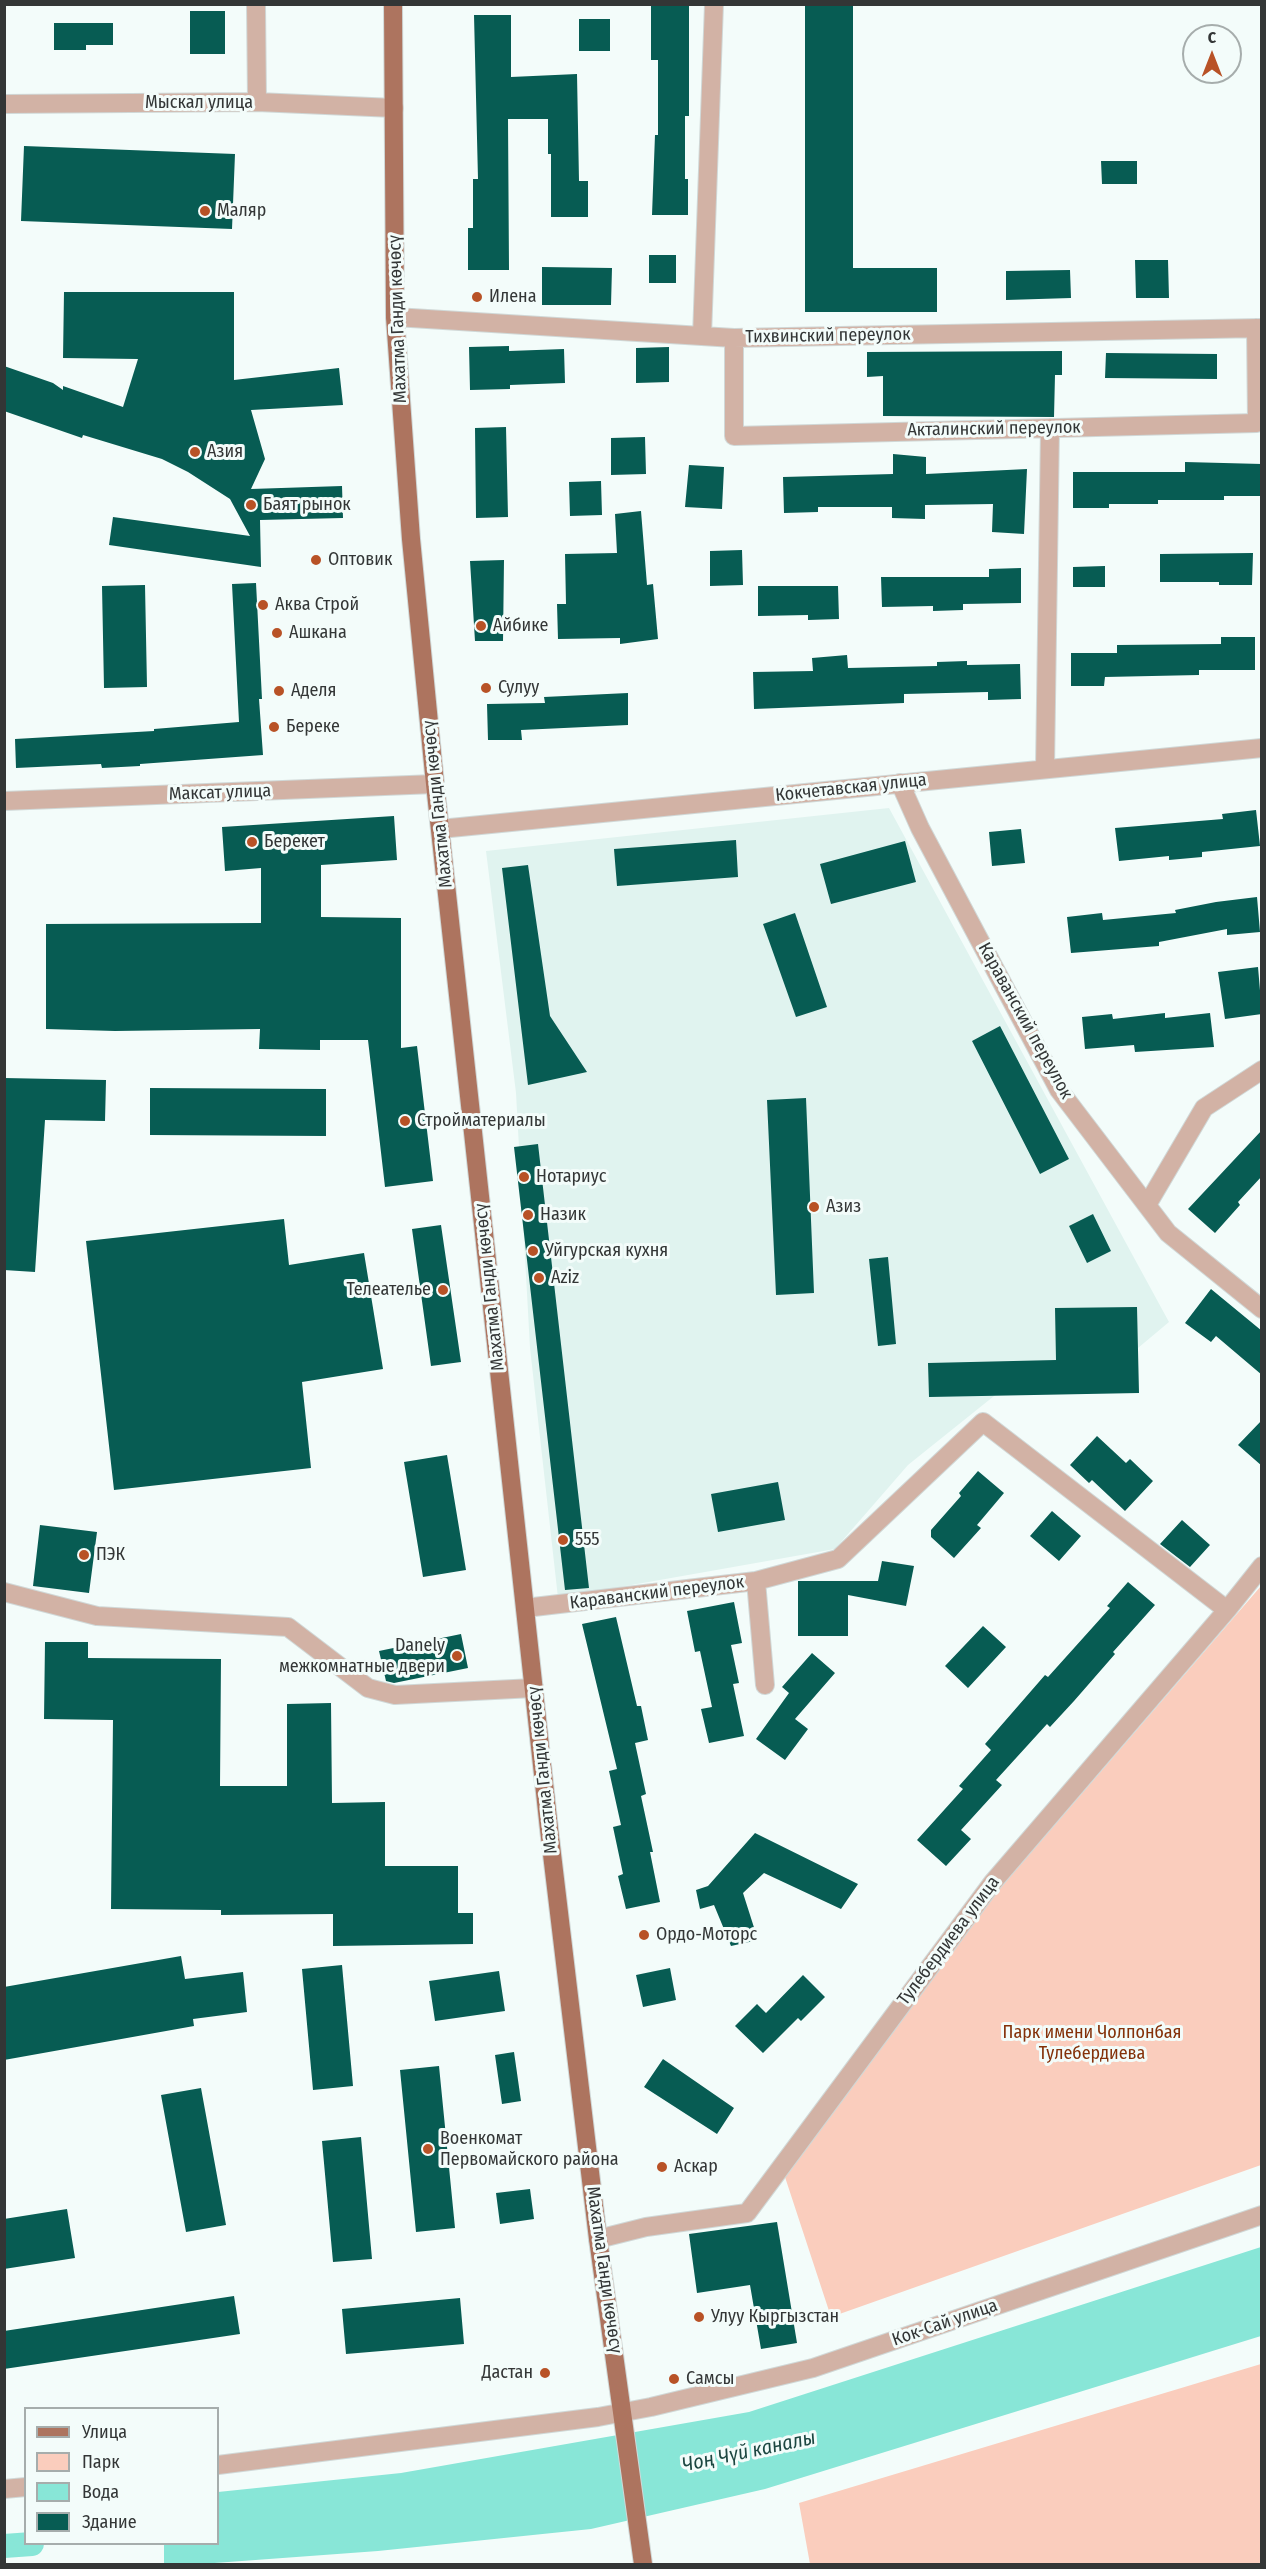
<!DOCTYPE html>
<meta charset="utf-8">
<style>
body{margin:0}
#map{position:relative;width:1266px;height:2569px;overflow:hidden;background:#f3fcfa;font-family:"Fira Sans Condensed",sans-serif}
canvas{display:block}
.frame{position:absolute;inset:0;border:6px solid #333636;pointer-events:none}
.legend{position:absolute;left:24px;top:2407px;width:195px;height:138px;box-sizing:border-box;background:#f3fcfa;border:2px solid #a6adac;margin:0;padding:8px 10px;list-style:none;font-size:18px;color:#333636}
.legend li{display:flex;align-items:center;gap:12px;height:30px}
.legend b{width:30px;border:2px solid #a6adac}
.north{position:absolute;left:1182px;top:24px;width:60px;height:60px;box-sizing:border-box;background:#f3fcfa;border:2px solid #a6adac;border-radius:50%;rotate:0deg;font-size:16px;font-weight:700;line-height:24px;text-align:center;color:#333636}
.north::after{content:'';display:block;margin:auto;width:21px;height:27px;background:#b85226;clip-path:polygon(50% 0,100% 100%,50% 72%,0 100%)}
</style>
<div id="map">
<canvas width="1266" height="2569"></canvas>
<div class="frame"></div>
<ul class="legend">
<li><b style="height:8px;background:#ad745f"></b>Улица</li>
<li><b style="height:16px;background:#facdbd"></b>Парк</li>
<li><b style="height:16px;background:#88e6d7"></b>Вода</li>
<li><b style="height:16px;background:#075c53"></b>Здание</li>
</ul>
<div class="north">С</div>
</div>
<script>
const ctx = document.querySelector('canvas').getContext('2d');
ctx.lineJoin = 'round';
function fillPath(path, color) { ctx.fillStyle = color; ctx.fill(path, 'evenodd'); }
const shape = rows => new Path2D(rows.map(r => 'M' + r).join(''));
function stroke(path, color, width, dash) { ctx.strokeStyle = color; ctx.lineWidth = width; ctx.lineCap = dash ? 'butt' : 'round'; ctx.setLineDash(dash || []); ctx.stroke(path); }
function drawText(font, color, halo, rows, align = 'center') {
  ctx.font = font + ' "Fira Sans Condensed",sans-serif'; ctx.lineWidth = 6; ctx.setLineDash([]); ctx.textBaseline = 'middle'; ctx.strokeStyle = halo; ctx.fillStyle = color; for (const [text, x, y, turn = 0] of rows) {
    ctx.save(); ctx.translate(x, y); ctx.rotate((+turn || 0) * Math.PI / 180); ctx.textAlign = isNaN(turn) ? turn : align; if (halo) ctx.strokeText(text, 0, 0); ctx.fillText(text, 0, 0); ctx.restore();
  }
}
const built = shape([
 [889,808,1169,1322,1107,1374,1014,1380,908,1465,835,1549,558,1598,530,1348,516,1093,486,851]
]);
const green = shape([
 [1261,1586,1261,2165,831,2317,784,2174,977,1915],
 [1261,2364,1261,2564,810,2564,799,2503]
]);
const water = shape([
 [1261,2247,1261,2336,765,2489,591,2529,378,2551,201,2564,164,2564,164,2544,218,2544,218,2492,401,2473,749,2412]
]);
const canal = shape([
 [4,2546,32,2544]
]);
const building = shape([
 [651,4,689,4,689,116,685,116,685,179,688,179,688,215,652,215,655,135,658,135,658,60,651,60],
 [805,4,853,4,853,268,937,268,937,312,805,312],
 [190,11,225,11,225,54,190,54],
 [474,15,511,15,511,77,577,74,579,181,588,181,588,217,551,217,551,154,548,154,548,119,508,119,509,270,468,270,468,228,473,228,473,179,478,179],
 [579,19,610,19,610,51,579,51],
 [54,23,113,23,113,45,86,45,86,50,54,50],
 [24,146,235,154,232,229,21,221],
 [1101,161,1137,161,1137,184,1102,184],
 [649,255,676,255,676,283,649,283],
 [1135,260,1168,260,1169,298,1136,298],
 [542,267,612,268,611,305,542,305],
 [1070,270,1071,298,1006,300,1006,271],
 [64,292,234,292,234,380,339,368,343,405,251,410,265,459,251,489,342,486,343,518,260,520,261,567,109,545,113,517,250,536,230,499,188,472,162,459,83,435,82,438,4,411,4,366,53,383,63,390,63,386,123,407,138,359,63,358],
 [509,346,509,351,564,349,565,383,510,385,510,389,470,390,469,347],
 [669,347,669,382,636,383,636,348],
 [1062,351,1062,375,1055,375,1054,417,883,416,883,376,867,377,867,352],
 [1106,353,1217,354,1217,379,1105,378],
 [506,427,508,517,476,518,475,428],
 [645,437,646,474,611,475,611,438],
 [893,454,926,457,926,474,1027,469,1024,534,992,532,993,504,925,505,925,519,892,518,892,507,818,507,818,512,784,513,783,477,893,474],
 [1185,462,1262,464,1262,496,1224,496,1224,500,1158,500,1158,504,1109,504,1109,508,1073,508,1073,472,1185,472],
 [689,465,724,467,722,509,685,507],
 [601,481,602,515,570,516,569,482],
 [641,511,647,585,653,584,658,639,620,644,620,638,558,639,557,604,566,604,565,554,617,553,615,514],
 [742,550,743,585,710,586,710,551],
 [1253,553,1252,585,1219,585,1219,582,1160,582,1160,554],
 [504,560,503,641,475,641,470,561],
 [1105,566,1105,587,1073,587,1073,567],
 [1021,568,1021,603,963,604,963,610,933,611,933,606,882,607,881,577,989,577,989,569],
 [256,583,262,699,259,699,263,755,140,764,140,766,102,768,101,764,16,768,15,739,154,731,154,729,239,722,232,584],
 [145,585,147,687,104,688,102,586],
 [758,586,838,586,839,619,808,620,808,615,758,616],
 [1221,637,1255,637,1255,670,1199,670,1199,675,1105,677,1104,686,1071,686,1071,653,1117,653,1117,645,1221,644],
 [847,655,848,668,937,666,937,662,967,661,967,665,1020,664,1021,699,988,700,988,692,904,694,904,703,754,709,753,672,813,671,812,658],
 [628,693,628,725,521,730,522,740,488,740,487,704,545,703,544,697],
 [1256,810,1260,846,1202,852,1202,857,1169,860,1169,856,1119,861,1115,828,1223,819,1222,814],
 [394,816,397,860,321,865,321,917,401,918,401,1048,417,1046,433,1181,385,1187,368,1040,320,1040,320,1050,259,1049,260,1029,115,1031,46,1029,46,924,261,923,261,868,225,871,222,827],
 [1021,829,1025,863,992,866,989,832],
 [736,840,738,877,617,886,614,849],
 [905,841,916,882,831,904,820,864],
 [528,865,550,1016,587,1072,528,1085,502,868],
 [1257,897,1260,932,1227,935,1227,929,1159,942,1159,946,1071,953,1067,917,1102,913,1103,920,1176,913,1175,910,1216,902],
 [795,913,827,1007,796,1017,763,924],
 [1258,967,1262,1014,1225,1019,1218,972],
 [1165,1013,1165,1018,1210,1013,1214,1047,1135,1052,1134,1045,1085,1049,1082,1017,1112,1014,1113,1019],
 [1000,1026,1069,1159,1040,1174,972,1041],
 [4,1078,106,1080,105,1121,45,1120,35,1272,4,1270],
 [150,1088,326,1089,326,1136,150,1135],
 [806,1098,814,1293,776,1295,767,1100],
 [1262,1130,1262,1176,1238,1202,1240,1205,1215,1233,1188,1209],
 [538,1144,589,1588,565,1590,514,1147],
 [1093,1214,1111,1251,1087,1263,1069,1226],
 [284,1219,289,1265,364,1253,383,1369,302,1382,311,1468,114,1490,86,1241],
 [441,1225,461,1362,431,1366,412,1229],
 [888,1257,896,1344,878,1346,869,1259],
 [1211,1289,1262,1331,1262,1375,1216,1336,1211,1342,1185,1323],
 [1137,1307,1139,1393,929,1397,928,1363,1056,1360,1055,1308],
 [1262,1420,1262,1466,1238,1445],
 [1097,1436,1126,1463,1130,1459,1153,1481,1125,1511,1092,1480,1089,1483,1070,1465],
 [447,1455,466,1570,423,1577,404,1462],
 [978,1471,1004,1493,977,1525,981,1528,954,1558,931,1537,931,1530,961,1496,959,1493],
 [778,1482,785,1520,718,1532,711,1494],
 [1052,1511,1081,1536,1059,1561,1030,1536],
 [1182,1520,1210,1545,1190,1567,1160,1544],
 [40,1525,97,1532,89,1593,33,1586],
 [882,1561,914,1566,906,1606,848,1595,848,1636,798,1636,798,1581,878,1581],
 [1128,1582,1155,1605,1113,1652,1115,1654,1074,1701,1050,1727,1047,1724,996,1780,1002,1785,961,1830,971,1839,946,1866,917,1840,963,1789,959,1786,991,1750,985,1744,1045,1675,1048,1677,1110,1608,1107,1606],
 [734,1602,742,1643,731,1645,739,1683,733,1684,744,1736,709,1743,701,1709,712,1707,700,1651,695,1652,687,1611],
 [616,1617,637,1706,641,1706,648,1740,635,1743,646,1794,641,1796,653,1852,650,1852,660,1902,626,1909,618,1876,623,1874,613,1827,621,1825,609,1771,617,1769,582,1624],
 [983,1626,1006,1647,968,1688,945,1666],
 [461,1634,468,1668,394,1683,386,1681,379,1651],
 [45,1642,88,1642,88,1658,221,1659,220,1786,287,1786,287,1704,331,1703,332,1803,385,1802,385,1866,458,1866,458,1913,473,1913,473,1944,333,1946,333,1914,221,1915,221,1910,111,1909,113,1720,44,1719],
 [812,1653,835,1673,795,1719,808,1729,785,1760,756,1739,789,1693,782,1687],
 [755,1833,858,1884,841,1909,764,1873,743,1893,758,1940,731,1946,714,1905,700,1909,696,1890,708,1886],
 [181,1956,185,1979,243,1972,247,2012,193,2019,194,2026,4,2060,4,1987],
 [342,1965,353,2086,313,2090,302,1969],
 [670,1968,676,2000,643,2007,636,1975],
 [499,1971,505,2011,435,2021,429,1981],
 [803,1975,825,1997,801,2021,798,2018,763,2053,735,2026,757,2004,766,2013],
 [514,2052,521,2101,502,2104,495,2055],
 [663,2059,734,2108,717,2134,644,2087],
 [439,2066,455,2228,416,2232,400,2070],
 [201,2088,226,2225,186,2232,161,2095],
 [361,2137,372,2259,333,2262,322,2141],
 [530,2189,534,2219,500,2224,496,2193],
 [67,2209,75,2258,4,2269,4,2219],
 [777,2222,797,2343,761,2349,750,2285,697,2293,689,2234],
 [234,2296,240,2334,4,2369,4,2331],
 [460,2298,464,2344,346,2354,342,2309]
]);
const minor = shape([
 [256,4,257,102],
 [4,104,257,102,394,108],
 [395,317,734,338,1262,328],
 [702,336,714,4],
 [734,338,734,436,1257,423,1256,328],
 [1045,769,1050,428],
 [900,783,920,828,1059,1090,1168,1233,1262,1309],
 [4,801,435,784],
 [440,829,1262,748],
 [1147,1205,1204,1108,1262,1070],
 [756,1581,838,1559,983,1422,1227,1610],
 [4,1592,97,1616,288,1627,368,1688,395,1695,534,1688],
 [525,1608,756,1581,765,1685],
 [598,2239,646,2227,747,2213,993,1882,1227,1610,1262,1566],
 [218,2465,598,2417,651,2407,813,2368,1262,2215],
 [4,2489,26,2487]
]);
const major = shape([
 [393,4,395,317,411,539,435,784,549,1829,598,2239,643,2564]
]);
const markers = [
 [205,211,6,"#b85226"],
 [477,297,6,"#b85226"],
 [195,452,6,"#b85226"],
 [251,505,6,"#b85226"],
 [316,560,6,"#b85226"],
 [263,605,6,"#b85226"],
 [481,626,6,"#b85226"],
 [277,633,6,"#b85226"],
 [486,688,6,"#b85226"],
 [279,691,6,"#b85226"],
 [274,727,6,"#b85226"],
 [252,842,6,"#b85226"],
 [405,1121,6,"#b85226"],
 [524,1177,6,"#b85226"],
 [814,1207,6,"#b85226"],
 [528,1215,6,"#b85226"],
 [533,1251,6,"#b85226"],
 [539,1278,6,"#b85226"],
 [443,1290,6,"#b85226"],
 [563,1540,6,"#b85226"],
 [84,1555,6,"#b85226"],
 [457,1656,6,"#b85226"],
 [644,1935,6,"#b85226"],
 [428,2149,6,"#b85226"],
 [662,2167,6,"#b85226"],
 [699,2317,6,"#b85226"],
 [545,2373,6,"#b85226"],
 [674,2379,6,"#b85226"]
];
const streetNames = [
 ["Мыскал улица",199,103],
 ["Махатма Ганди көчөсү",398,319,-92],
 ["Тихвинский переулок",828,336,-1],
 ["Акталинский переулок",994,429,-1],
 ["Кокчетавская улица",851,788,-6],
 ["Максат улица",220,793,-2],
 ["Махатма Ганди көчөсү",438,804,-96],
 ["Караванский переулок",1025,1021,61],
 ["Махатма Ганди көчөсү",490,1287,-96],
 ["Караванский переулок",657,1593,-7],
 ["Махатма Ганди көчөсү",543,1770,-96],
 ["Тулебердиева улица",949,1941,-53],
 ["Махатма Ганди көчөсү",604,2270,82],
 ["Кок-Сай улица",945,2323,-19]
];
const poiNames = [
 ["Маляр",217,211],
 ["Илена",489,297],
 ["Азия",207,452],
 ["Баят рынок",263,505],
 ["Оптовик",328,560],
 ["Аква Строй",275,605],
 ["Айбике",493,626],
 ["Ашкана",289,633],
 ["Сулуу",498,688],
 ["Аделя",291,691],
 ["Береке",286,727],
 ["Берекет",264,842],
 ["Стройматериалы",417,1121],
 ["Нотариус",536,1177],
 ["Азиз",826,1207],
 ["Назик",540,1215],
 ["Уйгурская кухня",545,1251],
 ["Aziz",551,1278],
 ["Телеателье",431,1290,"right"],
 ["555",575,1540],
 ["ПЭК",96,1555],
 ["Danely",445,1646,"right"],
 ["межкомнатные двери",445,1667,"right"],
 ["Ордо-Моторс",656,1935],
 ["Военкомат",440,2139],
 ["Первомайского района",440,2160],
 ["Аскар",674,2167],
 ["Улуу Кыргызстан",711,2317],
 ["Дастан",533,2373,"right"],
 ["Самсы",686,2379]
];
const parkNames = [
 ["Парк имени Чолпонбая",1092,2033],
 ["Тулебердиева",1092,2054]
];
const waterNames = [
 ["Чоң Чүй каналы",749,2452,-12]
];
fillPath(built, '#e0f3ef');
fillPath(green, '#facdbd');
fillPath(water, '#88e6d7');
stroke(canal, '#88e6d7', 24);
fillPath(building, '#075c53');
stroke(minor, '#d0d8d7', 20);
stroke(major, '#d0d8d7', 20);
stroke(minor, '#d2b2a5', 18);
stroke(major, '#ad745f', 18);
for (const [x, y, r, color] of markers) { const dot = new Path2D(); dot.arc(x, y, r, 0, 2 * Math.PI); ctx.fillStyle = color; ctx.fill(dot); stroke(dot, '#f3fcfa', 2); }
drawText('18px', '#333636', '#f3fcfa', streetNames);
drawText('18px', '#333636', '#f3fcfa', poiNames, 'left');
drawText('18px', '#843109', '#f3fcfa', parkNames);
drawText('italic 20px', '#1c4741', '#f3fcfa', waterNames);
</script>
